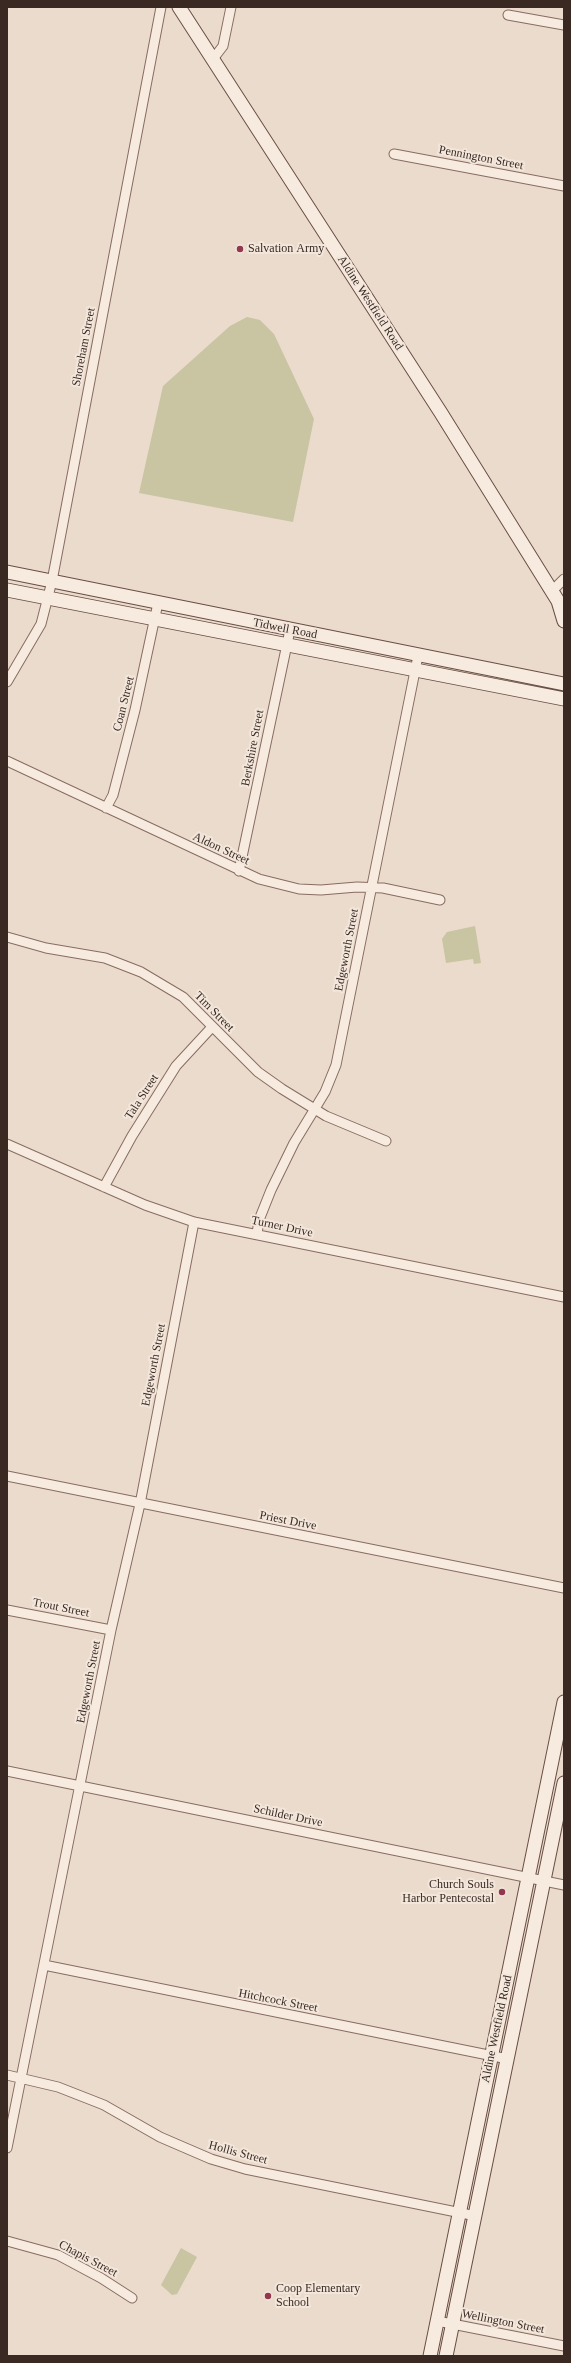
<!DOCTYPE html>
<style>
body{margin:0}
#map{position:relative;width:571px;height:2363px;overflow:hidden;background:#ebdbcd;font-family:"Times New Roman",serif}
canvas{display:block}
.frame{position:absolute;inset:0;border:8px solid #3a2923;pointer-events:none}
</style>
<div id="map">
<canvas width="571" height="2363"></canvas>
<div class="frame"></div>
</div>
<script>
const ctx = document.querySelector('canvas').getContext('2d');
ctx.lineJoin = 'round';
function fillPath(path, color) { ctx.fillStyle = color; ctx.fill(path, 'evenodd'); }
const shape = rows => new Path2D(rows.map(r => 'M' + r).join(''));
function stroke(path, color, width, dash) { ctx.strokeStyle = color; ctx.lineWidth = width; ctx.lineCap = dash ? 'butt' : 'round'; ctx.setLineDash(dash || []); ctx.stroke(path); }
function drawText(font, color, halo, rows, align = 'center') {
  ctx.font = font + ' "Times New Roman",serif'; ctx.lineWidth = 4; ctx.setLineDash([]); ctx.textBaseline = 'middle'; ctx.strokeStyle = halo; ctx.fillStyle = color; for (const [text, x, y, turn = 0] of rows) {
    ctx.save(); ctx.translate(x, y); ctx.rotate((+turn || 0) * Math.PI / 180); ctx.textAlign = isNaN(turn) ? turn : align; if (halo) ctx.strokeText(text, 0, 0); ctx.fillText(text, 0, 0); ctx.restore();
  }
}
const green = shape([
 [247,317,260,320,274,334,314,419,293,522,139,493,163,386,230,326],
 [475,926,481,963,474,964,473,959,446,963,442,939,447,932],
 [181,2248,197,2257,177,2294,172,2295,161,2285]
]);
const minor = shape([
 [508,15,564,25],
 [213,59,223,46,231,7],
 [394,154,564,186],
 [552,591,564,579],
 [7,682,41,624,52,581,161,7],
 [7,761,259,879,299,889,321,890,357,887,383,888,440,900],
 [106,808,113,795,135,710,158,603],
 [239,871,290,630],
 [7,937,46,948,105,958,141,972,183,997,258,1072,282,1089,326,1116,386,1141],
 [7,1144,145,1205,194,1222,564,1297],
 [104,1187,132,1136,176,1066,212,1027],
 [257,1234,259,1220,271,1190,294,1143,325,1092,336,1065,418,656],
 [7,1476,564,1588],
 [7,1610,111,1630],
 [7,1771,564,1885],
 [44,1965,508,2059],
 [7,2075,58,2087,104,2105,160,2137,211,2159,245,2169,476,2216],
 [7,2148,111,1630,140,1504,194,1222],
 [7,2241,58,2255,101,2278,132,2298],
 [437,2321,564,2346]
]);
const secondary = shape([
 [179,7,441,413,558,601,564,606],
 [7,572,564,684],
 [7,590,564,699],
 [558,601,564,621],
 [430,2356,564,1702],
 [446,2356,564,1783]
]);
const markers = [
 [240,249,4,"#91374e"],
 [502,1892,4,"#91374e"],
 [268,2296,4,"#91374e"]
];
const streetNames = [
 ["Pennington Street",481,158,11],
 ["Aldine Westfield Road",370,303,57],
 ["Shoreham Street",84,347,-79],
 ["Tidwell Road",285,629,11],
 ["Coan Street",124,704,-76],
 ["Berkshire Street",253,748,-79],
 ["Aldon Street",221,849,25],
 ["Edgeworth Street",347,950,-79],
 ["Tim Street",214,1012,45],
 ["Tala Street",142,1097,-57],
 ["Turner Drive",282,1227,12],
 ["Edgeworth Street",154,1365,-79],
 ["Priest Drive",288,1521,11],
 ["Trout Street",61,1608,11],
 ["Edgeworth Street",89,1682,-79],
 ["Schilder Drive",288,1816,12],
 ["Hitchcock Street",278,2001,11],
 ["Aldine Westfield Road",497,2029,-78],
 ["Hollis Street",238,2153,15],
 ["Chapis Street",88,2259,28],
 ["Wellington Street",503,2322,11]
];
const poiNames = [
 ["Salvation Army",248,249],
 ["Church Souls",494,1885,"right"],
 ["Harbor Pentecostal",494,1899,"right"],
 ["Coop Elementary",276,2289],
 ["School",276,2303]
];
fillPath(green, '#c9c4a1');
stroke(minor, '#876c62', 11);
stroke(secondary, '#694e44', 15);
stroke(minor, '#f7eadf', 9);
stroke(secondary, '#f7eadf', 13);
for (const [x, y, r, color] of markers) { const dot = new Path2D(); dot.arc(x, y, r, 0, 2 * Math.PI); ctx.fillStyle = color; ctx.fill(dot); stroke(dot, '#f3e7db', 1.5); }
drawText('12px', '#3a2923', '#f3e7db', streetNames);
drawText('12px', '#3a2923', '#f3e7db', poiNames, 'left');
</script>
